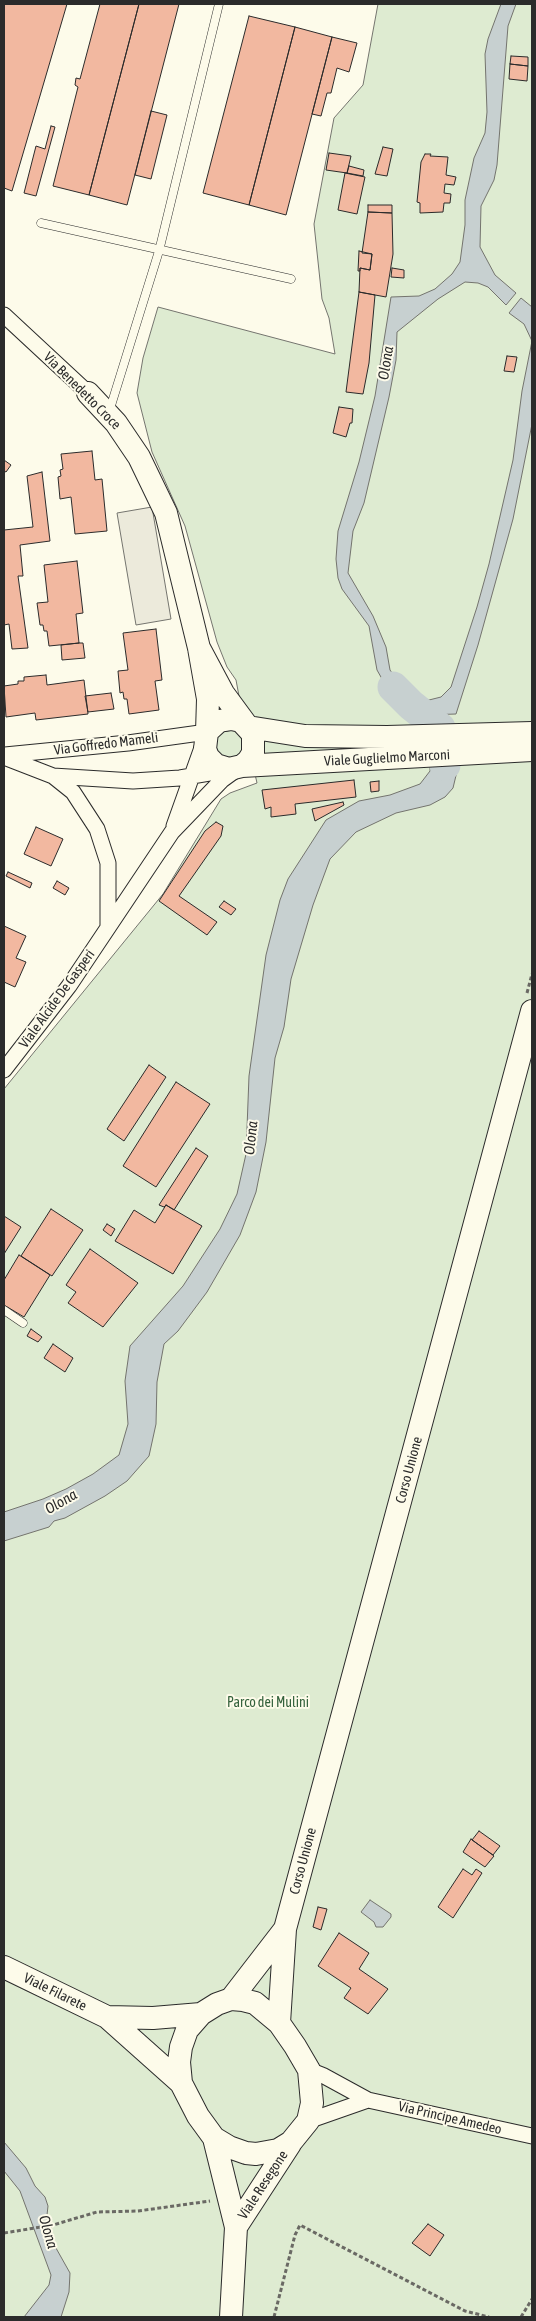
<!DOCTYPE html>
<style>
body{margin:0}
#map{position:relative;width:536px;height:2321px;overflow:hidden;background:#fdfbea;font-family:"Asap Condensed",sans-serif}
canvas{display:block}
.frame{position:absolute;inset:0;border:5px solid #2b2b2b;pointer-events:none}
</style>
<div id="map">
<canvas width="536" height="2321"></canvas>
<div class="frame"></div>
</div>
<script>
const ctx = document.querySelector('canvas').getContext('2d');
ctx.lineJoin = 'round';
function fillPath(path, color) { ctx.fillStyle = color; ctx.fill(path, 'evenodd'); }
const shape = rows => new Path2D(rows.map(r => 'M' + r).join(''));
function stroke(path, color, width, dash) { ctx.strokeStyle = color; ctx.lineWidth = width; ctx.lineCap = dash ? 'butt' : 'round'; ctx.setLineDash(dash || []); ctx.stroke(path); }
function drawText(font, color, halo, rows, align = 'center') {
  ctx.font = font + ' "Asap Condensed",sans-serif'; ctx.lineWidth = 4; ctx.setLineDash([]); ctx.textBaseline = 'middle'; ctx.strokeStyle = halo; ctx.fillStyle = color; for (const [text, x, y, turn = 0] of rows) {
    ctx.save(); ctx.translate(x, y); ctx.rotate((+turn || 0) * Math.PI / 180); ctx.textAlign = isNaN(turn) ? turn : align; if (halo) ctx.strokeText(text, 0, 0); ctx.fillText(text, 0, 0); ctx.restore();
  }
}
const green = shape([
 [378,4,532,4,532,2317,4,2317,4,1089,163,894,221,799,230,793,257,783,250,752,221,765,209,734,245,728,236,680,227,667,217,642,185,526,152,452,137,393,143,358,158,307,335,354,329,318,322,299,314,224,334,118,363,85,378,4]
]);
const parking = shape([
 [152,507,171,619,136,625,117,513,152,507]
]);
const water = shape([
 [501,4,516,4,508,26,497,165,494,180,481,206,480,247,495,275,516,293,506,305,488,287,478,283,465,282,438,299,397,332,396,360,389,397,364,503,353,531,348,573,373,616,386,647,390,670,402,687,409,693,429,700,441,697,451,687,477,607,489,564,513,460,522,391,532,341,524,324,509,313,521,298,532,307,532,424,513,519,478,645,456,714,424,715,415,713,403,706,390,693,377,670,369,626,342,589,338,578,336,559,338,531,359,462,375,396,391,297,419,296,435,289,452,274,460,262,465,225,465,200,474,158,485,133,487,112,485,54,488,39,501,4],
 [430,762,459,763,453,788,445,797,430,805,396,813,356,832,330,859,313,905,291,979,284,1027,275,1058,266,1142,256,1192,240,1235,207,1292,178,1331,164,1344,157,1382,156,1424,149,1456,127,1481,105,1496,65,1518,54,1521,49,1527,4,1541,4,1512,43,1499,66,1489,93,1474,119,1455,128,1424,125,1381,130,1346,183,1286,220,1229,237,1194,246,1154,249,1076,266,955,280,900,288,879,326,820,359,801,390,795,420,784,430,771,430,762],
 [370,1900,391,1914,391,1917,383,1927,376,1927,374,1922,361,1912,370,1900],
 [4,2142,26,2168,35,2186,45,2197,48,2206,47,2215,51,2222,52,2241,70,2273,69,2292,61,2317,24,2317,49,2285,51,2275,20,2191,4,2171,4,2142]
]);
const river = shape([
 [393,687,411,705,440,728,445,765]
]);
const building = shape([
 [4,4,67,4,12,191,4,188,4,4],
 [100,4,139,4,89,195,53,186,78,87,75,85,76,78,80,79,100,4],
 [139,4,179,4,127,205,89,195,139,4],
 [249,16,295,27,249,205,203,193,249,16],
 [295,27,332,37,286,215,249,205,295,27],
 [332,37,357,43,349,72,337,68,331,93,327,93,321,116,312,114,332,37],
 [511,56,528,57,528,66,510,64,511,56],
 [510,64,528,66,527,81,509,79,510,64],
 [151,111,167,115,151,179,135,175,151,111],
 [51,126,55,127,36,196,24,193,36,146,45,149,51,126],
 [383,147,393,149,387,176,375,174,383,147],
 [329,153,351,156,347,173,326,170,329,153],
 [425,154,431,154,430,156,448,157,446,175,456,177,454,185,445,184,444,193,451,194,450,203,444,203,443,212,420,213,420,203,417,202,421,162,425,154],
 [349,166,364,170,363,176,347,173,349,166],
 [345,173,365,177,357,214,338,210,345,173],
 [368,205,392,205,392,213,368,212,368,205],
 [368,212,392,213,393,254,386,297,359,292,360,268,370,270,372,254,362,253,368,212],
 [359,251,372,254,370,270,360,268,360,271,358,271,359,251],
 [392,268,404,270,404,278,391,277,392,268],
 [359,292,375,295,369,363,363,394,346,392,359,292],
 [507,356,517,357,514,372,504,371,507,356],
 [339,407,353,409,352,423,350,423,346,437,333,433,339,407],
 [92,451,95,480,102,479,107,531,75,534,71,497,60,499,58,477,61,476,60,470,63,469,61,454,92,451],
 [4,460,11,465,6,472,4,471,4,460],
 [42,472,50,541,20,545,23,576,18,576,28,648,12,649,9,624,4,625,4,530,33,527,27,476,42,472],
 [77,561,83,613,76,614,79,643,49,646,47,631,44,631,43,625,40,625,37,603,48,602,44,565,77,561],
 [156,629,162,680,155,681,159,710,129,714,127,699,124,699,123,692,120,693,118,671,128,670,123,633,156,629],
 [79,643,83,643,85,658,62,660,61,645,79,643],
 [46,675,47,685,84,680,88,714,36,720,35,713,6,717,4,686,18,684,18,681,24,681,24,677,46,675],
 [111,693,114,709,88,712,85,696,111,693],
 [354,780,356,797,295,804,296,814,271,817,271,807,265,809,262,790,354,780],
 [379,781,379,791,371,792,370,782,379,781],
 [343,802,344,805,315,821,312,809,343,802],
 [216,822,223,826,221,836,179,896,217,922,207,935,159,901,205,831,216,822],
 [36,827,63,839,51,866,24,854,36,827],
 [8,872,32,883,30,888,6,876,8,872],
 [57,881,69,888,65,895,53,888,57,881],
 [224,901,236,909,231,915,219,907,224,901],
 [4,926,26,936,16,958,26,962,15,987,4,982,4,926],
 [149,1065,166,1077,124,1141,107,1129,149,1065],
 [176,1082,210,1104,156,1187,123,1166,176,1082],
 [196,1148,208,1156,174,1210,166,1205,164,1207,159,1205,196,1148],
 [166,1205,202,1226,173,1274,115,1241,134,1210,155,1223,166,1205],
 [51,1209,83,1230,52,1276,21,1256,51,1209],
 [4,1216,21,1227,4,1254,4,1216],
 [107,1224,115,1229,111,1236,103,1230,107,1224],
 [90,1249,138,1283,103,1327,68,1303,76,1292,66,1285,90,1249],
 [19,1255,50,1275,24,1317,4,1305,4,1280,19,1255],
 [31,1329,42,1337,38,1342,27,1336,31,1329],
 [53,1344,73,1358,65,1372,44,1358,53,1344],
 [479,1831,500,1846,493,1855,472,1840,479,1831],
 [471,1839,494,1856,485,1867,463,1852,471,1839],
 [463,1869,472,1875,476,1869,482,1873,453,1918,438,1907,463,1869],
 [318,1907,327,1909,321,1930,313,1927,318,1907],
 [339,1933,369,1953,359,1969,388,1989,368,2014,344,1998,351,1988,318,1966,339,1933],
 [428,2224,444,2235,430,2256,412,2243,428,2224]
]);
const path = shape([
 [527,993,532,974],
 [4,2233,53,2225,97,2212,138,2211,210,2201],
 [274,2317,295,2235,300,2225,465,2311,489,2317],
 [521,2317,532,2299]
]);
const lane = shape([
 [41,223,291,279],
 [109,412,159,251,219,4],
 [4,1310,23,1323]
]);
const street = shape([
 [4,315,88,393],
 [5,755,128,743,207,732],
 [4,757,53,776,133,781,180,778,227,770],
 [53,776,73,792,97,829,108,863,108,928],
 [174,826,204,742],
 [4,1070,69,986,172,832,222,780,240,767],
 [309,2070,324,2076,368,2100,532,2136],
 [308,2121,368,2100]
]);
const secondary = shape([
 [88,393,116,423,139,457,166,513,199,648,208,699,207,732],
 [199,648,223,693,248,727,305,736,387,737,532,733],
 [242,766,248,761,253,753,253,734,241,721,232,719,219,721,207,732,205,749,208,757,216,765,229,769,242,766,532,750],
 [4,1967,107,2017,181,2083],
 [231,1999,243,2000,255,2003,279,2023,295,2046,309,2070,312,2103,308,2121,291,2142,278,2150,256,2154,246,2153,229,2147,214,2138,198,2116,181,2083,179,2062,181,2047,187,2030,201,2014,217,2004,231,1999],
 [231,1999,285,1929],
 [107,2017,153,2018,201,2014],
 [279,2023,285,1929,532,1011],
 [214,2138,236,2227,231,2317],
 [236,2227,290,2144]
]);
const streetNames = [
 ["Via Benedetto Croce",82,391,45],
 ["Via Goffredo Mameli",106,744,-7],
 ["Viale Guglielmo Marconi",387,758,-3],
 ["Viale Alcide De Gasperi",57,999,-54],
 ["Corso Unione",409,1470,-75],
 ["Corso Unione",303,1861,-75],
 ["Viale Filarete",55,1992,26],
 ["Via Principe Amedeo",450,2118,13],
 ["Viale Resegone",263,2185,-57]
];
const parkNames = [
 ["Parco dei Mulini",268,1703]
];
const waterNames = [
 ["Olona",386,363,-81],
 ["Olona",251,1138,-84],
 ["Olona",61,1502,-30],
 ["Olona",48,2232,74]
];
fillPath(green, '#deebd1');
stroke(green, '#74746e', 1);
fillPath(parking, '#eceadb');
stroke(parking, '#74746e', 1);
fillPath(water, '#c7d0d0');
stroke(water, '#74746e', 1);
stroke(river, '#c7d0d0', 31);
fillPath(building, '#f2b8a0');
stroke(building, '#2b2b2b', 1);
stroke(lane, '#2b2b2b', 9);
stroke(street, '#2b2b2b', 17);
stroke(secondary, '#2b2b2b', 24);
stroke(path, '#6a6964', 3, [4, 2.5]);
stroke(lane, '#fdfbea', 8);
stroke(street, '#fdfbea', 15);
stroke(secondary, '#fdfbea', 22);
drawText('14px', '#2b2b2b', '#fdfbea', streetNames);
drawText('14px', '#34623c', '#fdfbea', parkNames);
drawText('italic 15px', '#2b2b2b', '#fdfbea', waterNames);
</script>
